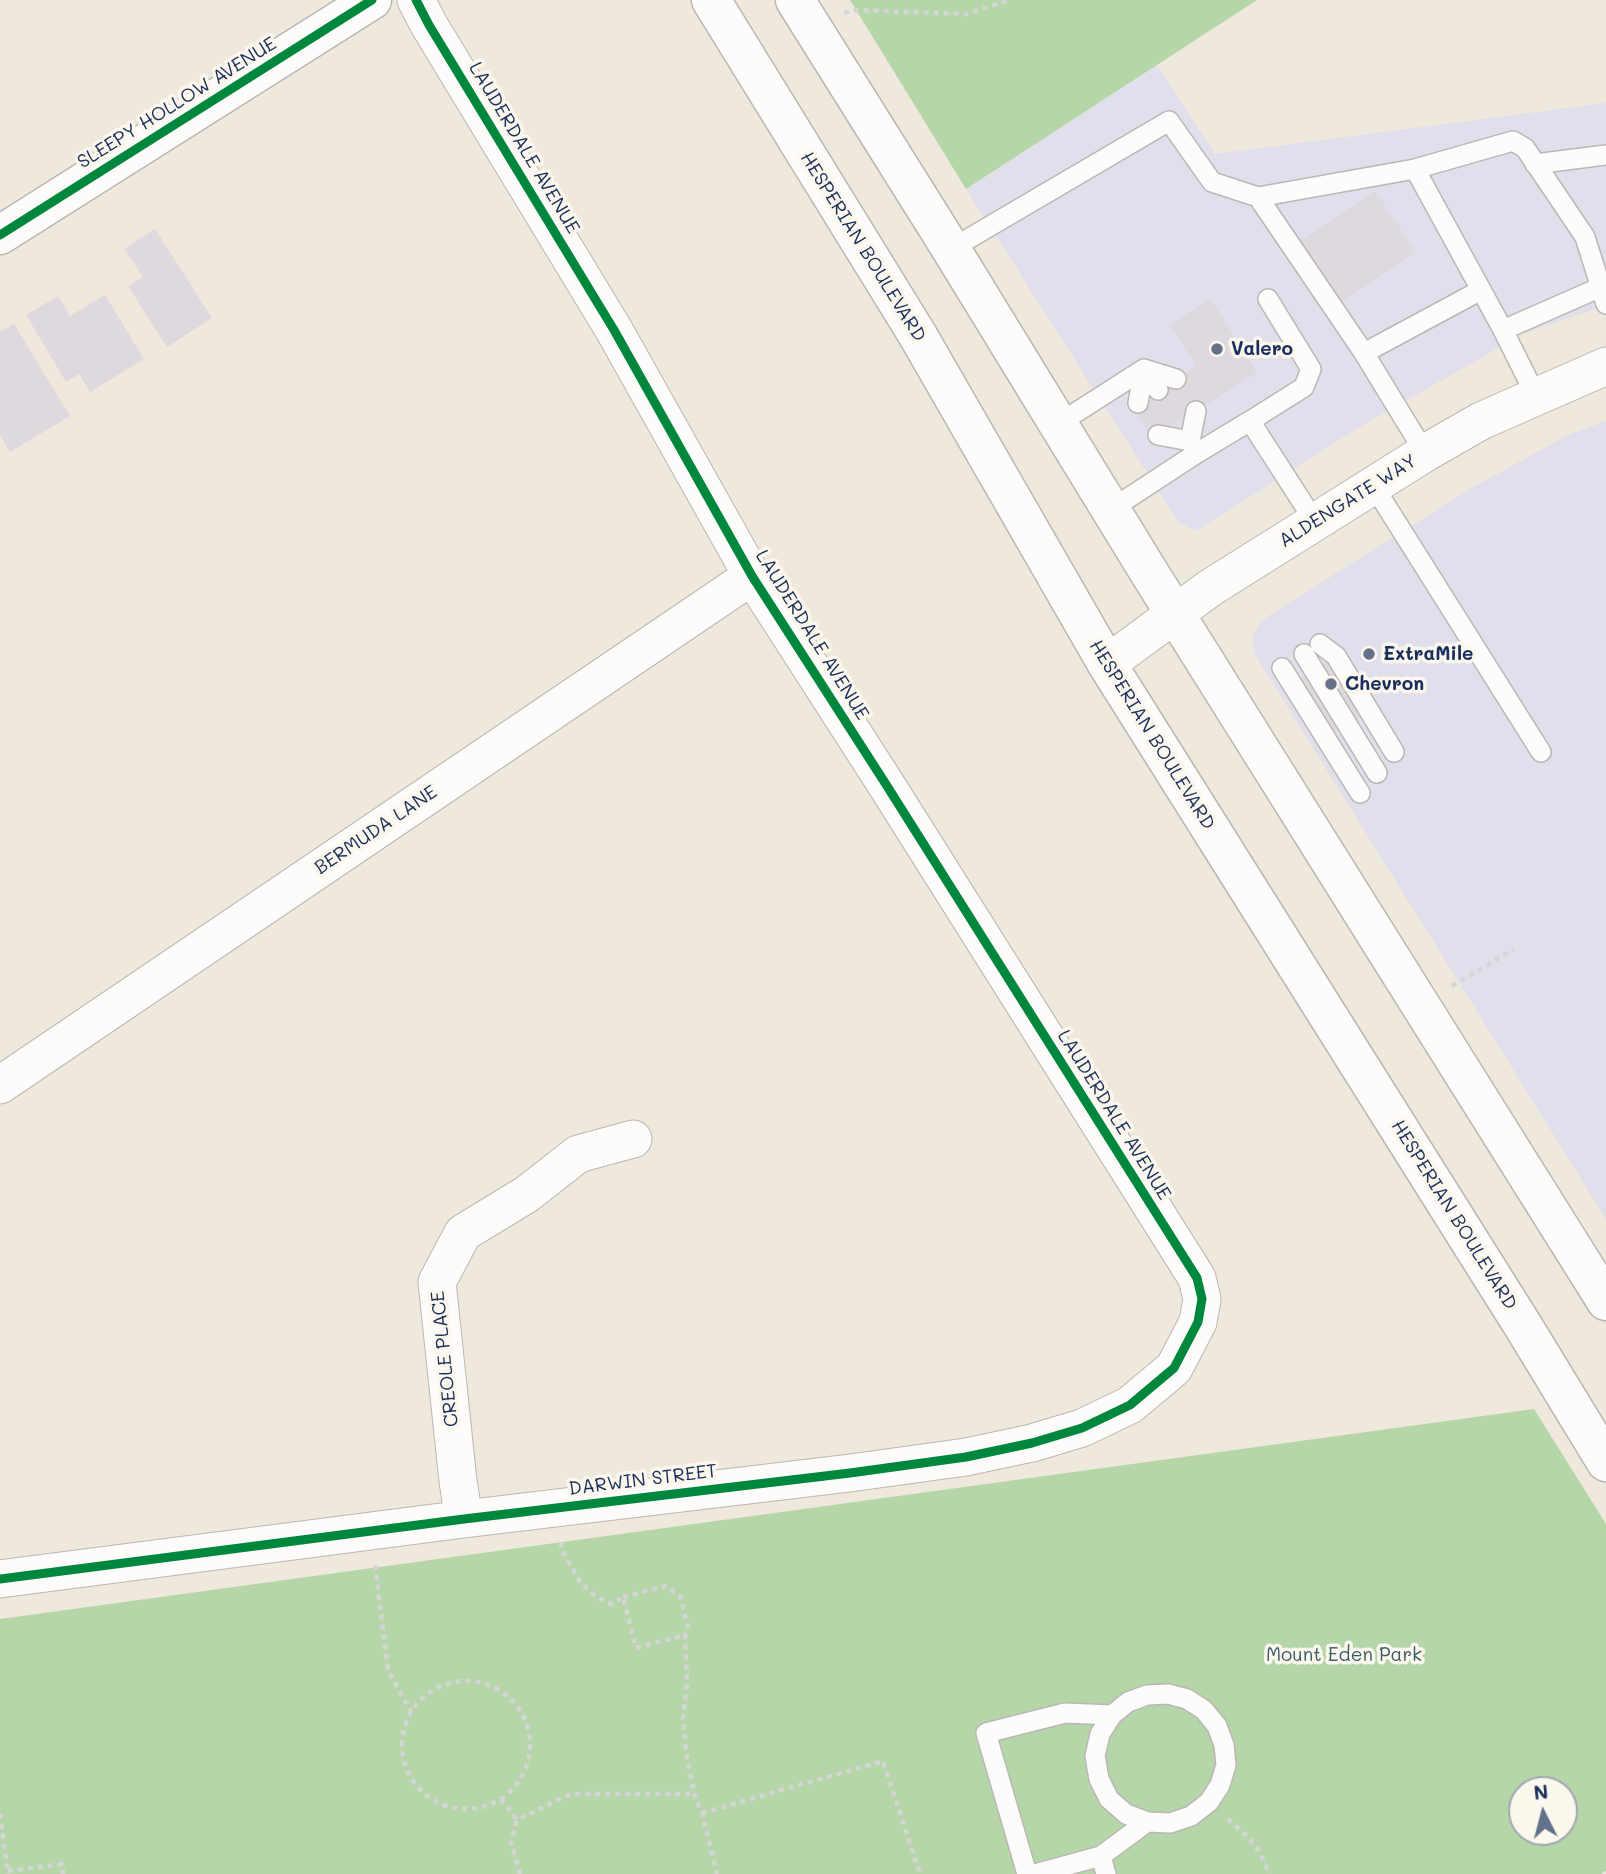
<!DOCTYPE html>
<style>
body{margin:0}
#map{position:relative;width:1606px;height:1874px;overflow:hidden;background:#efe8dc;font-family:Mali,sans-serif}
canvas{display:block}
.north{position:absolute;left:1508px;top:1776px;width:70px;height:70px;box-sizing:border-box;background:#fbf7ec;border:2px solid #a1a7b3;border-radius:50%;rotate:354deg;font-size:19px;font-weight:700;line-height:28px;text-align:center;color:#1b2f5e}
.north::after{content:'';display:block;margin:auto;width:24px;height:32px;background:#65708a;clip-path:polygon(50% 0,100% 100%,50% 72%,0 100%)}
</style>
<div id="map">
<canvas width="1606" height="1874"></canvas>
<div class="north">N</div>
</div>
<script>
const ctx = document.querySelector('canvas').getContext('2d');
ctx.lineJoin = 'round';
function fillPath(path, color) { ctx.fillStyle = color; ctx.fill(path, 'evenodd'); }
const shape = rows => new Path2D(rows.map(r => 'M' + r).join(''));
function stroke(path, color, width, dash) { ctx.strokeStyle = color; ctx.lineWidth = width; ctx.lineCap = dash ? 'butt' : 'round'; ctx.setLineDash(dash || []); ctx.stroke(path); }
function drawText(font, color, halo, rows, align = 'center') {
  ctx.font = font + ' Mali,sans-serif'; ctx.lineWidth = 7; ctx.setLineDash([]); ctx.textBaseline = 'middle'; ctx.strokeStyle = halo; ctx.fillStyle = color; for (const [text, x, y, turn = 0] of rows) {
    ctx.save(); ctx.translate(x, y); ctx.rotate((+turn || 0) * Math.PI / 180); ctx.textAlign = isNaN(turn) ? turn : align; if (halo) ctx.strokeText(text, 0, 0); ctx.fillText(text, 0, 0); ctx.restore();
  }
}
const built = shape([
 [1157,65,1215,154,1606,103,1606,305,1525,333,1363,425,1196,531,1179,523,966,189],
 [1606,421,1606,1219,1254,653,1253,633,1262,620,1468,490,1570,434]
]);
const green = shape([
 [850,0,1257,0,966,189],
 [1534,1409,1606,1524,1606,1871,1601,1874,0,1874,0,1619],
 [1522,1790,1564,1790,1564,1832,1522,1832]
]);
const building = shape([
 [1375,191,1416,252,1338,304,1297,243],
 [155,229,212,318,167,347,128,286,143,277,124,249],
 [105,295,144,359,90,392,79,374,66,382,26,315,58,296,70,316],
 [1211,299,1257,373,1152,438,1132,406,1196,366,1170,324],
 [14,324,70,416,10,452,0,435,0,332],
 [1343,651,1377,706,1319,742,1285,688]
]);
const path = shape([
 [844,13,855,10,966,14,1010,0],
 [1452,986,1514,949],
 [561,1542,562,1550,580,1582,596,1597,611,1604,623,1597,636,1648,685,1635,687,1684,683,1718,686,1751,694,1794,702,1813,717,1874],
 [375,1565,388,1670,411,1712],
 [623,1597,665,1586,680,1596,688,1627,685,1635],
 '402 1745a64 64 0 1 1 128 0a64 64 0 1 1-128 0Z',
 [501,1799,517,1820],
 [702,1813,883,1761,920,1874],
 [0,1814,8,1874],
 [1228,1819,1248,1837,1259,1851,1270,1874],
 [8,1871,62,1864,63,1874],
 [520,1874,511,1842,517,1820,566,1796,579,1794,694,1794]
]);
const lane = shape([
 [1535,164,1606,155],
 [1415,169,1503,330,1536,396],
 [1258,197,1364,353,1425,453],
 [951,249,1169,121,1212,182,1258,197,1415,169,1513,141,1525,148,1585,237,1606,304],
 [1503,330,1601,287],
 [1364,353,1481,290],
 [1138,403,1144,369,1158,390],
 [1196,411,1190,441,1197,453],
 [1250,421,1304,387,1311,369,1268,299],
 [1058,424,1144,369,1176,379],
 [1158,435,1190,441],
 [1373,485,1541,752],
 [1110,510,1197,453,1250,421,1315,522],
 [1320,644,1336,656,1394,752],
 [1304,654,1377,773],
 [1282,668,1360,793],
 [1027,1874,986,1733,1065,1713,1112,1715],
 [1035,1874,1101,1856],
 [1106,1874,1101,1856,1147,1822,1170,1823,1191,1816,1209,1802,1220,1785,1226,1765,1224,1745,1217,1726,1204,1710,1187,1699,1168,1694,1147,1695,1128,1702,1112,1715,1100,1734,1095,1756,1099,1779,1109,1799,1126,1814,1147,1822]
]);
const street = shape([
 [1107,664,1210,588,1425,453,1481,421,1606,366],
 [0,1085,752,576],
 [464,1519,458,1481,437,1282,463,1233,527,1194,578,1154,633,1139],
 [0,1579,464,1519,850,1473,966,1457,1032,1443,1082,1428,1130,1405,1174,1368,1198,1322,1202,1299,1197,1278,887,786,752,576,614,330,429,25,416,0]
]);
const secondary = shape([
 [0,235,372,0]
]);
const primary = shape([
 [711,0,917,334,1107,664,1525,1329,1606,1462],
 [795,0,951,249,1147,569,1606,1301]
]);
const cycleway = shape([
 [0,235,372,0],
 [0,1579,464,1519,850,1473,966,1457,1032,1443,1082,1428,1130,1405,1174,1368,1198,1322,1202,1299,1197,1278,887,786,752,576,614,330,429,25,416,0]
]);
const markers = [
 [1217,349,7,"#65708a"],
 [1369,654,7,"#65708a"],
 [1331,684,7,"#65708a"]
];
const streetNames = [
 ["SLEEPY HOLLOW AVENUE",177,103,-32],
 ["LAUDERDALE AVENUE",524,148,59],
 ["HESPERIAN BOULEVARD",863,247,58],
 ["ALDENGATE WAY",1348,501,-32],
 ["LAUDERDALE AVENUE",812,635,58],
 ["HESPERIAN BOULEVARD",1152,735,58],
 ["BERMUDA LANE",376,830,-34],
 ["LAUDERDALE AVENUE",1114,1115,58],
 ["HESPERIAN BOULEVARD",1454,1215,58],
 ["CREOLE PLACE",445,1359,-96],
 ["DARWIN STREET",643,1480,-7]
];
const poiNames = [
 ["Valero",1231,349],
 ["ExtraMile",1383,654],
 ["Chevron",1345,684]
];
const parkNames = [
 ["Mount Eden Park",1344,1655]
];
fillPath(built, '#e1dfeb');
fillPath(green, '#b5d6a9');
fillPath(building, '#dfd8de');
stroke(lane, '#bab7b4', 22);
stroke(street, '#bab7b4', 39);
stroke(secondary, '#bab7b4', 41);
stroke(primary, '#bab7b4', 41);
stroke(path, '#d6d5d5', 4.5, [5, 5]);
stroke(lane, '#fdfcfa', 19);
stroke(street, '#fdfcfa', 37);
stroke(secondary, '#fdfcfa', 38);
stroke(primary, '#fdfcfa', 38);
stroke(cycleway, '#00873e', 9);
for (const [x, y, r, color] of markers) { const dot = new Path2D(); dot.arc(x, y, r, 0, 2 * Math.PI); ctx.fillStyle = color; ctx.fill(dot); stroke(dot, '#fbf7ec', 2.5); }
drawText('19px', '#1b2f5e', '#fbf7ec', streetNames);
drawText('bold 19px', '#1b2f5e', '#fbf7ec', poiNames, 'left');
drawText('19px', '#3b5d68', '#fbf7ec', parkNames);
</script>
